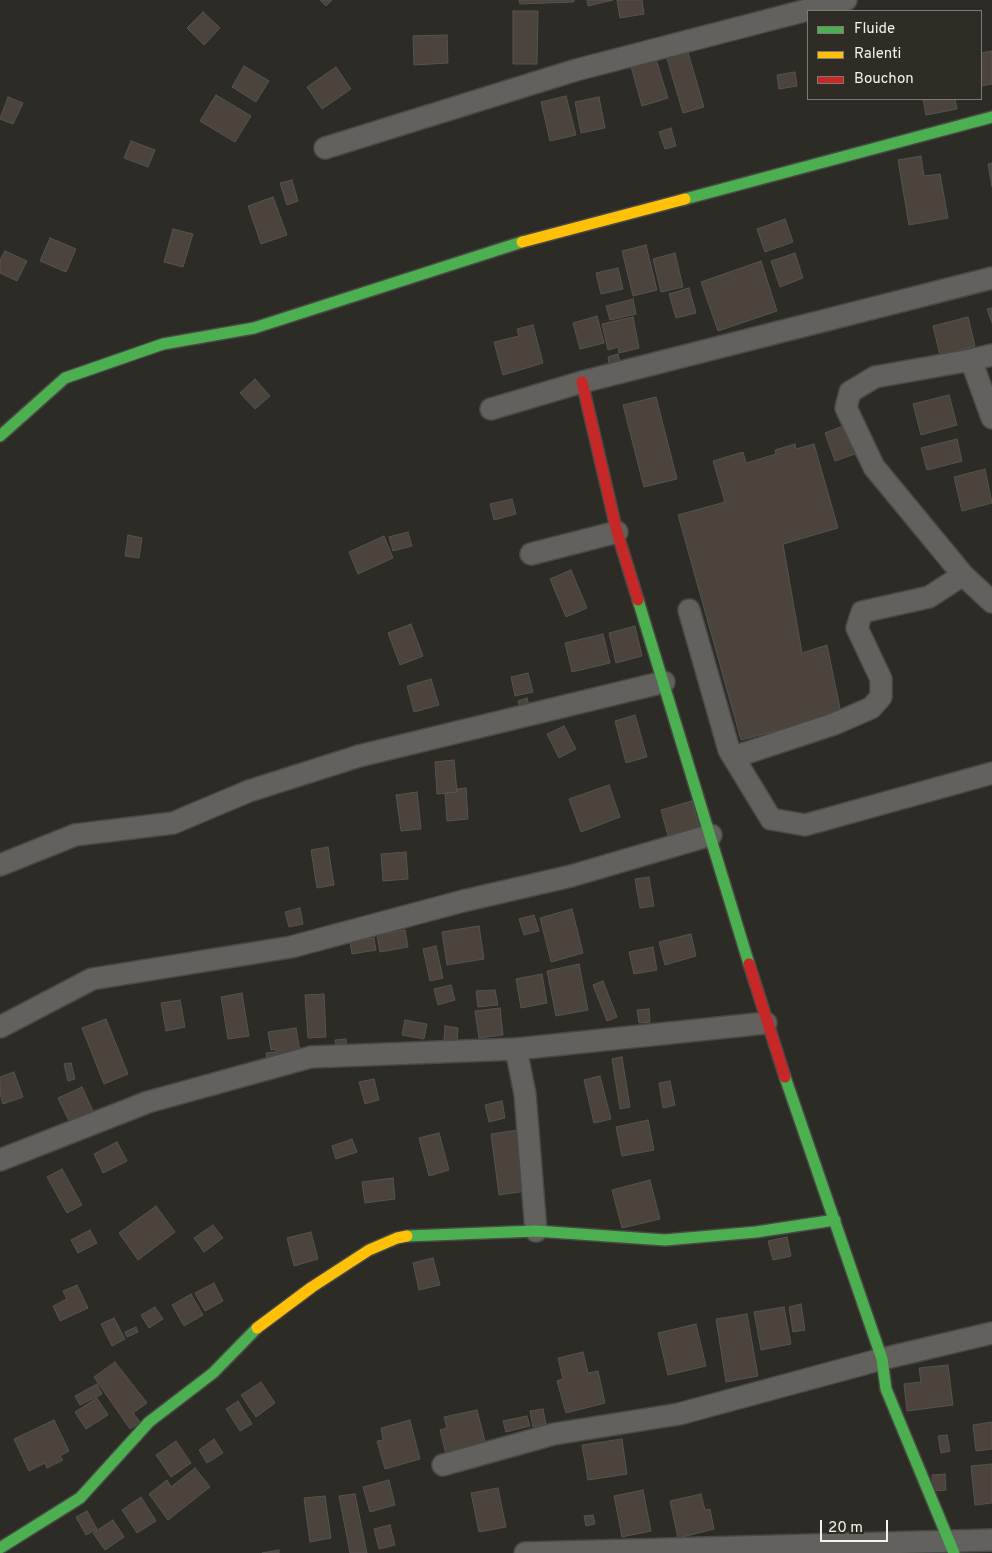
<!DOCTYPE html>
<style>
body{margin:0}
#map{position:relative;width:992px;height:1553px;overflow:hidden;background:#2c2b26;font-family:Overpass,sans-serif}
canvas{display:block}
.legend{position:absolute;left:807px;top:10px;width:175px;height:90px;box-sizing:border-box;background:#2e2c24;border:1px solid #7c7b74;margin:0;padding:6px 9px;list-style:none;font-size:15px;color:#f2f1eb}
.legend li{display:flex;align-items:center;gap:10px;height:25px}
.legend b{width:25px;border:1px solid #7c7b74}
.scale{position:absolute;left:820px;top:1520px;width:68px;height:22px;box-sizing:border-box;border:2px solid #f2f1eb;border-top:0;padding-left:6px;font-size:15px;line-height:18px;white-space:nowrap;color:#f2f1eb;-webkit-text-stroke:4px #2e2c24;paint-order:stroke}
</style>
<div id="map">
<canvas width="992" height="1553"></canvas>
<ul class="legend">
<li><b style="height:6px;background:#4caf50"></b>Fluide</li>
<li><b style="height:6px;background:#ffc107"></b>Ralenti</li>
<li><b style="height:6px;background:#c62828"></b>Bouchon</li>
</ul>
<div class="scale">20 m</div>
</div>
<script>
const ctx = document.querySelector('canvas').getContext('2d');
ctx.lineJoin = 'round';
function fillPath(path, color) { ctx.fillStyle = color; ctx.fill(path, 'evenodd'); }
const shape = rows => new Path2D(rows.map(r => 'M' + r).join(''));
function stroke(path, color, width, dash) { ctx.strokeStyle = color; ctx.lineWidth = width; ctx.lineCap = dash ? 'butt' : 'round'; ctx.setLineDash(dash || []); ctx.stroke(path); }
const building = shape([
 [320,0,332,0,326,6,320,0],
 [519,0,574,0,574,2,520,4,519,0],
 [587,0,613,0,588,6,587,0],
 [617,0,642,0,644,14,620,18,617,0],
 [513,11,538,11,537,64,513,64,513,11],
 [203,12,220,28,204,45,187,28,203,12],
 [447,35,448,63,414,65,413,36,447,35],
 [687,49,704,107,683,113,666,55,687,49],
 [992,51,992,84,981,86,981,53,992,51],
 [655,56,668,98,642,106,630,63,655,56],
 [244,66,269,81,256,102,232,87,244,66],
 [336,67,351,89,322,109,307,87,336,67],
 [795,72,797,86,779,89,777,75,795,72],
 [216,95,251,116,235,142,200,121,216,95],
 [566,96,576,135,550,141,541,102,566,96],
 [8,97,23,103,13,124,0,119,8,97],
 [599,97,605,128,581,133,575,102,599,97],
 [923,99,955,99,957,109,926,115,923,99],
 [671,128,676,146,665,149,659,132,671,128],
 [131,141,155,150,148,167,124,158,131,141],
 [921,156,924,176,940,174,948,218,909,225,898,160,921,156],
 [992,163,992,187,988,164,992,163],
 [292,180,298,201,287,205,280,183,292,180],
 [273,197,287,235,261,244,248,206,273,197],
 [785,219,793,242,765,252,757,229,785,219],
 [173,229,193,234,183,267,164,262,173,229],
 [50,238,76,249,66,272,40,261,50,238],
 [646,245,657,290,633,296,622,251,646,245],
 [5,251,27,261,17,281,0,273,0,260,5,251],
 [675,253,683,287,661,292,653,259,675,253],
 [795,253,803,278,780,287,771,261,795,253],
 [761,261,777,311,718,331,701,282,761,261],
 [618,268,623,289,601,294,596,273,618,268],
 [689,288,696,313,676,318,669,294,689,288],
 [633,299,636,314,610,320,606,306,633,299],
 [992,308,992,323,987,309,992,308],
 [597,316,604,343,580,349,573,323,597,316],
 [633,317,639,348,619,353,618,347,608,350,602,324,633,317],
 [968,317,975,346,940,355,933,326,968,317],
 [533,325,543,363,503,375,494,342,519,336,517,329,533,325],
 [618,354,621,366,610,369,608,357,618,354],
 [255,379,270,396,255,409,240,393,255,379],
 [949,395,957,425,921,435,913,404,949,395],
 [656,397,677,479,644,487,623,405,656,397],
 [848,424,858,453,835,461,825,433,848,424],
 [957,439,962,461,927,470,921,448,957,439],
 [795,444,796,449,814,444,838,528,783,544,802,653,827,645,841,713,741,740,678,515,725,502,713,461,743,452,746,463,776,454,775,450,795,444],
 [985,469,992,503,962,511,954,477,985,469],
 [512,499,516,514,494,520,490,504,512,499],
 [408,532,412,546,393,551,389,537,408,532],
 [128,535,142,538,139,558,125,556,128,535],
 [384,536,393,558,358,574,349,552,384,536],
 [571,570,587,608,566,617,550,579,571,570],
 [411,624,423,656,400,665,388,633,411,624],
 [635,626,642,656,616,663,609,633,635,626],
 [603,634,610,663,572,672,565,643,603,634],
 [528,673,533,692,515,696,511,677,528,673],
 [431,679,439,705,414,712,407,686,431,679],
 [527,698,530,709,521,711,518,701,527,698],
 [635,715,647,757,626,763,615,721,635,715],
 [564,726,576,749,559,758,547,734,564,726],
 [454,760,457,792,437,794,435,762,454,760],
 [609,785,620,817,581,832,569,799,609,785],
 [466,788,468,819,447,821,445,793,458,792,457,789,466,788],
 [417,792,421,829,401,831,396,795,417,792],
 [692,801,699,827,668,836,661,810,692,801],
 [328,847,334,885,317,888,311,850,328,847],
 [406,852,408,879,383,881,381,854,406,852],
 [649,877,654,906,640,908,635,879,649,877],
 [300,908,303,924,289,927,285,912,300,908],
 [572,909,583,953,551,962,540,918,572,909],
 [534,915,539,931,524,935,519,919,534,915],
 [479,926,484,959,447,965,442,932,479,926],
 [405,930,408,947,380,952,377,935,405,930],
 [691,934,696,956,665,965,659,942,691,934],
 [374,938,376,950,352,954,350,942,374,938],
 [436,946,443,978,430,981,423,949,436,946],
 [653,947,657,970,634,974,629,952,653,947],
 [579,964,588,1010,556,1016,547,971,579,964],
 [542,974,547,1003,521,1008,516,979,542,974],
 [603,981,617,1017,607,1021,593,985,603,981],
 [451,985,455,1000,438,1005,434,989,451,985],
 [495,990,498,1005,478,1007,476,991,495,990],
 [242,993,249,1036,228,1039,221,997,242,993],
 [324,994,326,1037,308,1038,305,995,324,994],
 [180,1000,185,1027,166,1031,161,1003,180,1000],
 [500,1008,503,1035,479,1038,475,1011,500,1008],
 [649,1009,650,1022,639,1023,637,1010,649,1009],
 [106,1019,128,1074,104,1084,82,1028,106,1019],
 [405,1020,427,1024,424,1039,402,1035,405,1020],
 [445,1026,458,1028,457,1042,444,1040,445,1026],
 [296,1028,301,1057,278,1061,276,1049,271,1050,268,1032,296,1028],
 [346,1039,347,1050,336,1051,335,1040,346,1039],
 [275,1052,277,1065,268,1067,266,1053,275,1052],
 [622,1057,630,1107,620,1109,612,1059,622,1057],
 [71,1063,75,1079,68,1081,64,1064,71,1063],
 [14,1072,23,1097,3,1104,0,1094,0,1077,14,1072],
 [600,1076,611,1119,594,1123,584,1080,600,1076],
 [374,1079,379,1100,365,1104,359,1082,374,1079],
 [670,1081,675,1105,663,1108,659,1083,670,1081],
 [82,1087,93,1111,69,1121,58,1098,82,1087],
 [502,1101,505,1118,489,1122,485,1105,502,1101],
 [648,1120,654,1150,622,1156,616,1127,648,1120],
 [518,1130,526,1191,499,1195,491,1134,518,1130],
 [439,1133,449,1170,429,1176,419,1138,439,1133],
 [352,1139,357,1152,336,1159,332,1146,352,1139],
 [117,1142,127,1161,103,1173,94,1154,117,1142],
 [62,1169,82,1205,67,1213,47,1177,62,1169],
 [393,1178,395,1199,365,1203,362,1182,393,1178],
 [650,1180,660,1219,622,1228,612,1190,650,1180],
 [156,1206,175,1232,138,1260,119,1233,156,1206],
 [213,1225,223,1238,204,1252,194,1238,213,1225],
 [90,1230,97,1243,78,1253,71,1240,90,1230],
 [311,1232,318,1259,294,1266,287,1238,311,1232],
 [787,1237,791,1256,773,1260,768,1241,787,1237],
 [433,1258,440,1285,419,1290,413,1263,433,1258],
 [214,1283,223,1301,205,1311,195,1293,214,1283],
 [77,1285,88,1308,60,1321,53,1306,67,1299,63,1291,77,1285],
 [191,1294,203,1315,184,1326,172,1305,191,1294],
 [801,1304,805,1330,793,1332,789,1307,801,1304],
 [155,1307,163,1319,149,1328,141,1315,155,1307],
 [784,1307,791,1344,761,1350,754,1312,784,1307],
 [747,1314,758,1376,726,1382,716,1319,747,1314],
 [114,1318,125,1339,112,1346,101,1324,114,1318],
 [696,1324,706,1366,668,1375,658,1333,696,1324],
 [136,1327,138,1332,127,1337,125,1332,136,1327],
 [583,1352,588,1373,598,1371,605,1403,566,1413,557,1381,563,1379,558,1358,583,1352],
 [115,1362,147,1403,133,1413,140,1422,130,1429,94,1377,115,1362],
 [948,1365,953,1405,907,1411,904,1384,921,1382,919,1368,948,1365],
 [261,1382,275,1403,256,1417,241,1395,261,1382],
 [97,1384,102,1394,80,1405,75,1396,97,1384],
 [97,1398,108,1415,86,1429,75,1412,97,1398],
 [238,1401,252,1424,240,1431,226,1409,238,1401],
 [543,1409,546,1424,533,1427,530,1411,543,1409],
 [477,1410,487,1449,447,1458,440,1430,447,1428,444,1417,477,1410],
 [527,1416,530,1426,506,1432,503,1421,527,1416],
 [54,1420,69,1451,60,1456,63,1460,47,1468,45,1463,29,1471,14,1439,54,1420],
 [410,1420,420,1459,385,1469,377,1441,383,1440,381,1428,410,1420],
 [992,1422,992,1449,976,1451,973,1425,992,1422],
 [947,1435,950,1451,941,1453,938,1436,947,1435],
 [214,1439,223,1453,207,1463,199,1450,214,1439],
 [622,1439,627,1474,588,1480,582,1445,622,1439],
 [176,1441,191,1463,171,1477,156,1455,176,1441],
 [992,1464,992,1503,975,1505,971,1466,992,1464],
 [195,1468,210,1487,168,1520,149,1494,167,1480,171,1487,195,1468],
 [945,1474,946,1490,933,1491,932,1475,945,1474],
 [389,1480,395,1505,370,1512,363,1487,389,1480],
 [498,1488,506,1527,479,1532,471,1493,498,1488],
 [643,1490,651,1531,622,1537,614,1496,643,1490],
 [355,1494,367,1553,350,1553,339,1496,355,1494],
 [701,1494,705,1510,710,1509,714,1529,678,1538,670,1501,701,1494],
 [325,1496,331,1538,310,1542,304,1498,325,1496],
 [141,1497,156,1521,137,1533,122,1510,141,1497],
 [87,1511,97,1529,86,1535,76,1517,87,1511],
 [593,1515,595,1524,586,1526,584,1516,593,1515],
 [113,1520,124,1537,105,1550,93,1533,113,1520],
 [390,1525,395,1545,379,1549,374,1529,390,1525],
 [279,1550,279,1553,262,1553,279,1550]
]);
const street = shape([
 [325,148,576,70,846,0],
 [971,360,992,355],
 [491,409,582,382,992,278],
 [992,418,971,360,875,377,850,392,846,408,874,467,963,575,992,602],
 [531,554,617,532],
 [689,610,729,750,771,819,805,825,992,773],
 [734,757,834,724,871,708,881,697,881,679,857,628,862,612,929,597,963,575],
 [0,865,75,835,173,823,249,791,359,756,664,682],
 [0,1027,92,979,291,947,463,901,571,876,711,835],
 [0,1160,148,1102,311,1057,516,1049],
 [536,1231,525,1094,516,1049,766,1023],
 [443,1465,554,1434,679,1414,882,1359,992,1333],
 [525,1553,992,1540]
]);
const fast = shape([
 [685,199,992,117],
 [0,436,65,378,163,344,254,328,522,242],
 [638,600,749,964],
 [785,1077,882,1359,886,1389,954,1553],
 [407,1236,536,1231,665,1240,756,1232,835,1220],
 [0,1548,80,1498,149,1422,213,1373,257,1328]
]);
const slow = shape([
 [522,242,685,199],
 [257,1328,312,1287,369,1250,397,1238,407,1236]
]);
const jam = shape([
 [582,382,617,532,638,600],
 [749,964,785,1077]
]);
fillPath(building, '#4c433c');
stroke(building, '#565350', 1);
stroke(street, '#484844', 24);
stroke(fast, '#484844', 14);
stroke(slow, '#484844', 14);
stroke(jam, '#484844', 14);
stroke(street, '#62615d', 21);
stroke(fast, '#4caf50', 11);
stroke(slow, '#ffc107', 11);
stroke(jam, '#c62828', 11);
</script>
